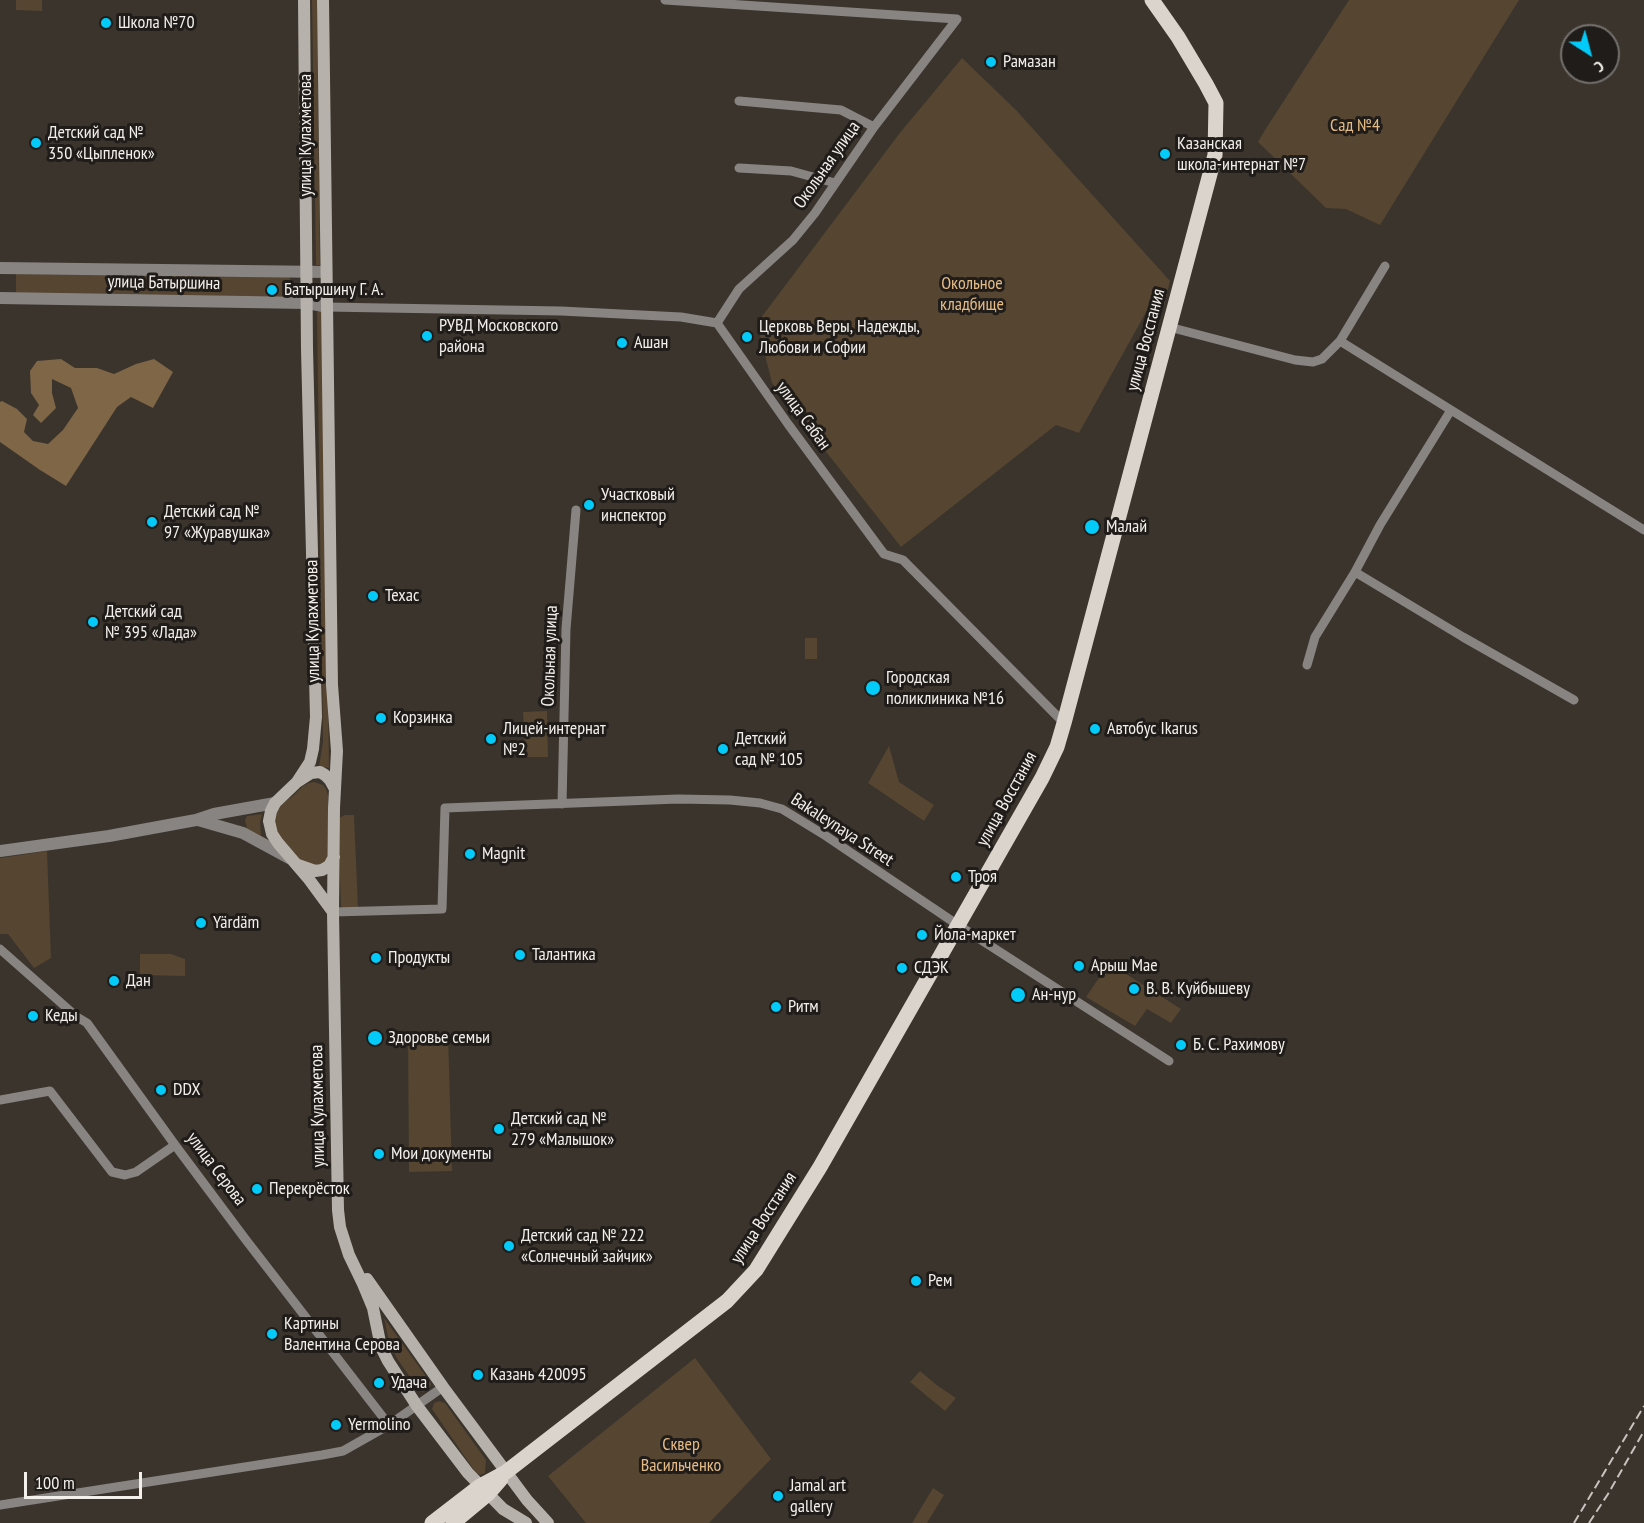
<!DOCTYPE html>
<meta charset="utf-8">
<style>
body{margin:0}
#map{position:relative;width:1644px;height:1523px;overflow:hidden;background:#3a342c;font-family:"PT Sans Narrow",sans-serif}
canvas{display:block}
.north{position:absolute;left:1560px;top:24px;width:60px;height:60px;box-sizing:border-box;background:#1f1c19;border:2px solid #74706d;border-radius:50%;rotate:144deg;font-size:16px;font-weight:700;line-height:24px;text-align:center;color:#f3efea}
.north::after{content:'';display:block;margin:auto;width:21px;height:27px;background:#02cbf9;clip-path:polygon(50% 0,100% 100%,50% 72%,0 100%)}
.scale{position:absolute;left:24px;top:1472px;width:118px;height:27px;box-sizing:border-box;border:3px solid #f3efea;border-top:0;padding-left:8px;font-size:18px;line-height:21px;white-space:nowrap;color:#f3efea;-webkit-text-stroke:4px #1f1c19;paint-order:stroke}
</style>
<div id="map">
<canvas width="1644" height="1523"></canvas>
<div class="north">С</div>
<div class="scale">100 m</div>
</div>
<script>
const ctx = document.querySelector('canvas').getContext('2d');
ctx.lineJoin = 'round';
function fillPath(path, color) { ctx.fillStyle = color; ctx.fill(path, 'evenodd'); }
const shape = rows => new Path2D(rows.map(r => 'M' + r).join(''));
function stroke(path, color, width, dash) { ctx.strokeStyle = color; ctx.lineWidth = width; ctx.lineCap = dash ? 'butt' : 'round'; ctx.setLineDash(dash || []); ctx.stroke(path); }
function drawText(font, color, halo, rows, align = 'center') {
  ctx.font = font + ' "PT Sans Narrow",sans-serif'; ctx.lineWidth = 6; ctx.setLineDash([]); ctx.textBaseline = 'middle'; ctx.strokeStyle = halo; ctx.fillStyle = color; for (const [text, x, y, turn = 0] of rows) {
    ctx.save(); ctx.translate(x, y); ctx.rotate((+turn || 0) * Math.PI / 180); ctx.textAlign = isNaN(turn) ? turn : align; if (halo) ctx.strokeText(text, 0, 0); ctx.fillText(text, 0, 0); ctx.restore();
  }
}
const green = shape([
 [16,0,42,0,42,11,16,10],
 [312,0,317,0,320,265,316,265],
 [1349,0,1519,0,1380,225,1346,209,1326,208,1258,142,1265,130],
 [962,58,1016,110,1170,281,1164,306,1150,305,1079,433,1056,425,901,547,772,383,757,323,899,134],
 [16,274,289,277,294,287,293,294,289,299,16,296],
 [317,312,323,312,329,768,319,766,323,742],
 [805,638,817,638,817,659,805,659],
 [547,711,548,757,525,757,523,712],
 [889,746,899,782,934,805,924,821,868,783],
 [314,782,323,785,326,789,328,795,328,858,320,868,301,861,295,853,288,850,275,832,274,815,281,804,293,796,303,786,309,783],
 [262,814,260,822,261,836,247,829,245,820,247,816],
 [345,815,354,815,358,908,342,908,341,906,338,821,339,818],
 [47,851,51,958,34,968,8,934,0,934,0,858],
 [140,954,171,954,185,959,185,976,140,975],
 [1109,963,1181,1009,1171,1023,1147,1009,1135,1026,1086,997],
 [408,1035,448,1035,452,1171,409,1172],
 [384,1318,430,1382,431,1385,423,1392,419,1390,398,1360,390,1346],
 [695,1358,771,1459,709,1523,586,1523,548,1476],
 [920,1371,938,1386,956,1398,945,1411,910,1382],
 [439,1401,445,1403,486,1460,485,1473,480,1475,476,1473,432,1409,434,1403],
 [933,1488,944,1495,927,1523,912,1523]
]);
const forest = shape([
 [61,359,75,368,97,368,114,374,136,364,154,359,173,372,153,408,131,397,117,407,66,486,40,470,0,442,0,402,2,401,17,409,27,419,24,432,33,441,48,444,63,430,78,408,71,388,52,379,52,393,56,408,41,423,33,415,39,405,31,393,30,371,37,361]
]);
const minor = shape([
 [665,0,957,19],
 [739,101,841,110,874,127],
 [739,168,791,171,835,183],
 [1385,266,1340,341,1644,530],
 [326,307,561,311,681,317,717,323,788,424,884,554,903,560,1064,723],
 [717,323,739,289,793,240,815,213,874,127,957,19],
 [1169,327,1295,360,1313,362,1322,359,1340,341],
 [1355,572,1463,637,1574,700],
 [1307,665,1315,637,1355,572,1380,525,1451,410],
 [562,804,566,629,576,510],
 [333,912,442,909,445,808,678,799,730,800,760,803,782,809,826,836,958,925,1169,1061],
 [0,949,77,1017,87,1023,175,1145,246,1240,389,1425],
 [0,1100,50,1091,112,1172,125,1175,136,1172,175,1145],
 [0,1505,322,1455,343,1451,389,1425,443,1387]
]);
const tertiary = shape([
 [0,268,326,272],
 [0,298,307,303,326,307],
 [198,820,243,833,289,858],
 [0,851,109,836,196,820,214,814,275,803]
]);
const secondary = shape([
 [323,0,332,685,337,751,334,808,333,912,338,1210,340,1227,349,1255,363,1284,373,1308,381,1347,388,1361,417,1406,468,1473,503,1509,526,1523],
 [297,782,310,762,313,749,316,717,307,349,304,0],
 [298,865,315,871,322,870,329,866,334,857],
 [333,912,308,878,278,843,272,834,269,821,271,811,275,803,297,782,311,773,320,772,325,775,330,780,335,789],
 [367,1279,443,1387,527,1500,548,1523]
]);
const primary = shape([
 [432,1523,480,1486,506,1472,727,1301,756,1270,820,1167,1042,778,1057,747,1064,723,1215,155,1216,103,1206,84,1178,37,1152,0],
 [453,1523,488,1494,501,1479]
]);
const rail = shape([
 [1574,1523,1644,1406],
 [1589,1523,1608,1494,1644,1431]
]);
const markers = [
 [106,23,6,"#02cbf9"],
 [991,62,6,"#02cbf9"],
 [36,143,6,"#02cbf9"],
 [1165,154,6,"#02cbf9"],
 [272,290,6,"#02cbf9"],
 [427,336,6,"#02cbf9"],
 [747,337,6,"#02cbf9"],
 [622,343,6,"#02cbf9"],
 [589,505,6,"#02cbf9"],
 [152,522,6,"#02cbf9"],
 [1092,527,8,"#02cbf9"],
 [373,596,6,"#02cbf9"],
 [93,622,6,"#02cbf9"],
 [873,688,8,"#02cbf9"],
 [381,718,6,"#02cbf9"],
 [1095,729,6,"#02cbf9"],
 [491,739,6,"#02cbf9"],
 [723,749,6,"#02cbf9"],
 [470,854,6,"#02cbf9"],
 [956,877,6,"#02cbf9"],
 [201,923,6,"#02cbf9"],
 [922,935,6,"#02cbf9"],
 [520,955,6,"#02cbf9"],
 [376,958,6,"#02cbf9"],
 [1079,966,6,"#02cbf9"],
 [902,968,6,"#02cbf9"],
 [114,981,6,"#02cbf9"],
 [1134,989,6,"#02cbf9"],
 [1018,995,8,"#02cbf9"],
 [776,1007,6,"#02cbf9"],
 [33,1016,6,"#02cbf9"],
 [375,1038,8,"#02cbf9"],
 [1181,1045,6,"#02cbf9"],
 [161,1090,6,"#02cbf9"],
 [499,1129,6,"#02cbf9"],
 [379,1154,6,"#02cbf9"],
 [257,1189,6,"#02cbf9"],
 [509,1246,6,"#02cbf9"],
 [916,1281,6,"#02cbf9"],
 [272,1334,6,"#02cbf9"],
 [478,1375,6,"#02cbf9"],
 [379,1383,6,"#02cbf9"],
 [336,1425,6,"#02cbf9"],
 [778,1496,6,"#02cbf9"]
];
const poiNames = [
 ["Школа №70",118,23],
 ["Рамазан",1003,62],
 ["Детский сад №",48,133],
 ["350 «Цыпленок»",48,154],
 ["Казанская",1177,144],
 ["школа-интернат №7",1177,165],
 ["Батыршину Г. А.",284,290],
 ["РУВД Московского",439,326],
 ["района",439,347],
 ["Церковь Веры, Надежды,",759,327],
 ["Любови и Софии",759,348],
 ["Ашан",634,343],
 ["Участковый",601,495],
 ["инспектор",601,516],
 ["Детский сад №",164,512],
 ["97 «Журавушка»",164,533],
 ["Малай",1106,527],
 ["Техас",385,596],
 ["Детский сад",105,612],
 ["№ 395 «Лада»",105,633],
 ["Городская",886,678],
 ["поликлиника №16",886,699],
 ["Корзинка",393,718],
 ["Лицей-интернат",503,729],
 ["№2",503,750],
 ["Автобус Ikarus",1107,729],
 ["Детский",735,739],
 ["сад № 105",735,760],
 ["Magnit",482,854],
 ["Троя",968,877],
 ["Yärdäm",213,923],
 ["Йола-маркет",934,935],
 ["Талантика",532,955],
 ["Продукты",388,958],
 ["Арыш Мае",1091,966],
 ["СДЭК",914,968],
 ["Дан",126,981],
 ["В. В. Куйбышеву",1146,989],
 ["Ан-нур",1032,995],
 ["Ритм",788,1007],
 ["Кеды",45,1016],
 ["Здоровье семьи",388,1038],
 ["Б. С. Рахимову",1193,1045],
 ["DDX",173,1090],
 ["Детский сад №",511,1119],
 ["279 «Малышок»",511,1140],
 ["Мои документы",391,1154],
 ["Перекрёсток",269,1189],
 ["Детский сад № 222",521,1236],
 ["«Солнечный зайчик»",521,1257],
 ["Рем",928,1281],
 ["Картины",284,1324],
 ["Валентина Серова",284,1345],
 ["Казань 420095",490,1375],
 ["Удача",391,1383],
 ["Yermolino",348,1425],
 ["Jamal art",790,1486],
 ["gallery",790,1507]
];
const parkNames = [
 ["Сад №4",1355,126],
 ["Окольное",972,284],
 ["кладбище",972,305],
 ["Сквер",681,1445],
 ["Васильченко",681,1466]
];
const streetNames = [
 ["улица Кулахметова",306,135,-90],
 ["Окольная улица",827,165,-55],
 ["улица Батыршина",164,283,1],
 ["улица Восстания",1146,340,-75],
 ["улица Сабан",803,416,54],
 ["улица Кулахметова",313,621,-91],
 ["Окольная улица",550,656,-88],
 ["улица Восстания",1007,799,-61],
 ["Bakaleynaya Street",842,830,33],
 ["улица Кулахметова",318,1106,-91],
 ["улица Серова",216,1169,53],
 ["улица Восстания",764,1218,-57]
];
fillPath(green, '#554531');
fillPath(forest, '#7e6647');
stroke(minor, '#888481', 9);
stroke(tertiary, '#888481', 12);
stroke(secondary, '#b6b1ab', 12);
stroke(primary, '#dbd4cc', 15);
stroke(rail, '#c8c3be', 2, [9, 4.5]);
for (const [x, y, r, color] of markers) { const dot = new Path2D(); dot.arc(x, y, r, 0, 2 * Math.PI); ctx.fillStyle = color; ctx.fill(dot); stroke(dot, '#1f1c19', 2); }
drawText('18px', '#f3efea', '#1f1c19', poiNames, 'left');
drawText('18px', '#e5bb86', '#1f1c19', parkNames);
drawText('18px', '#f3efea', '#1f1c19', streetNames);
</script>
